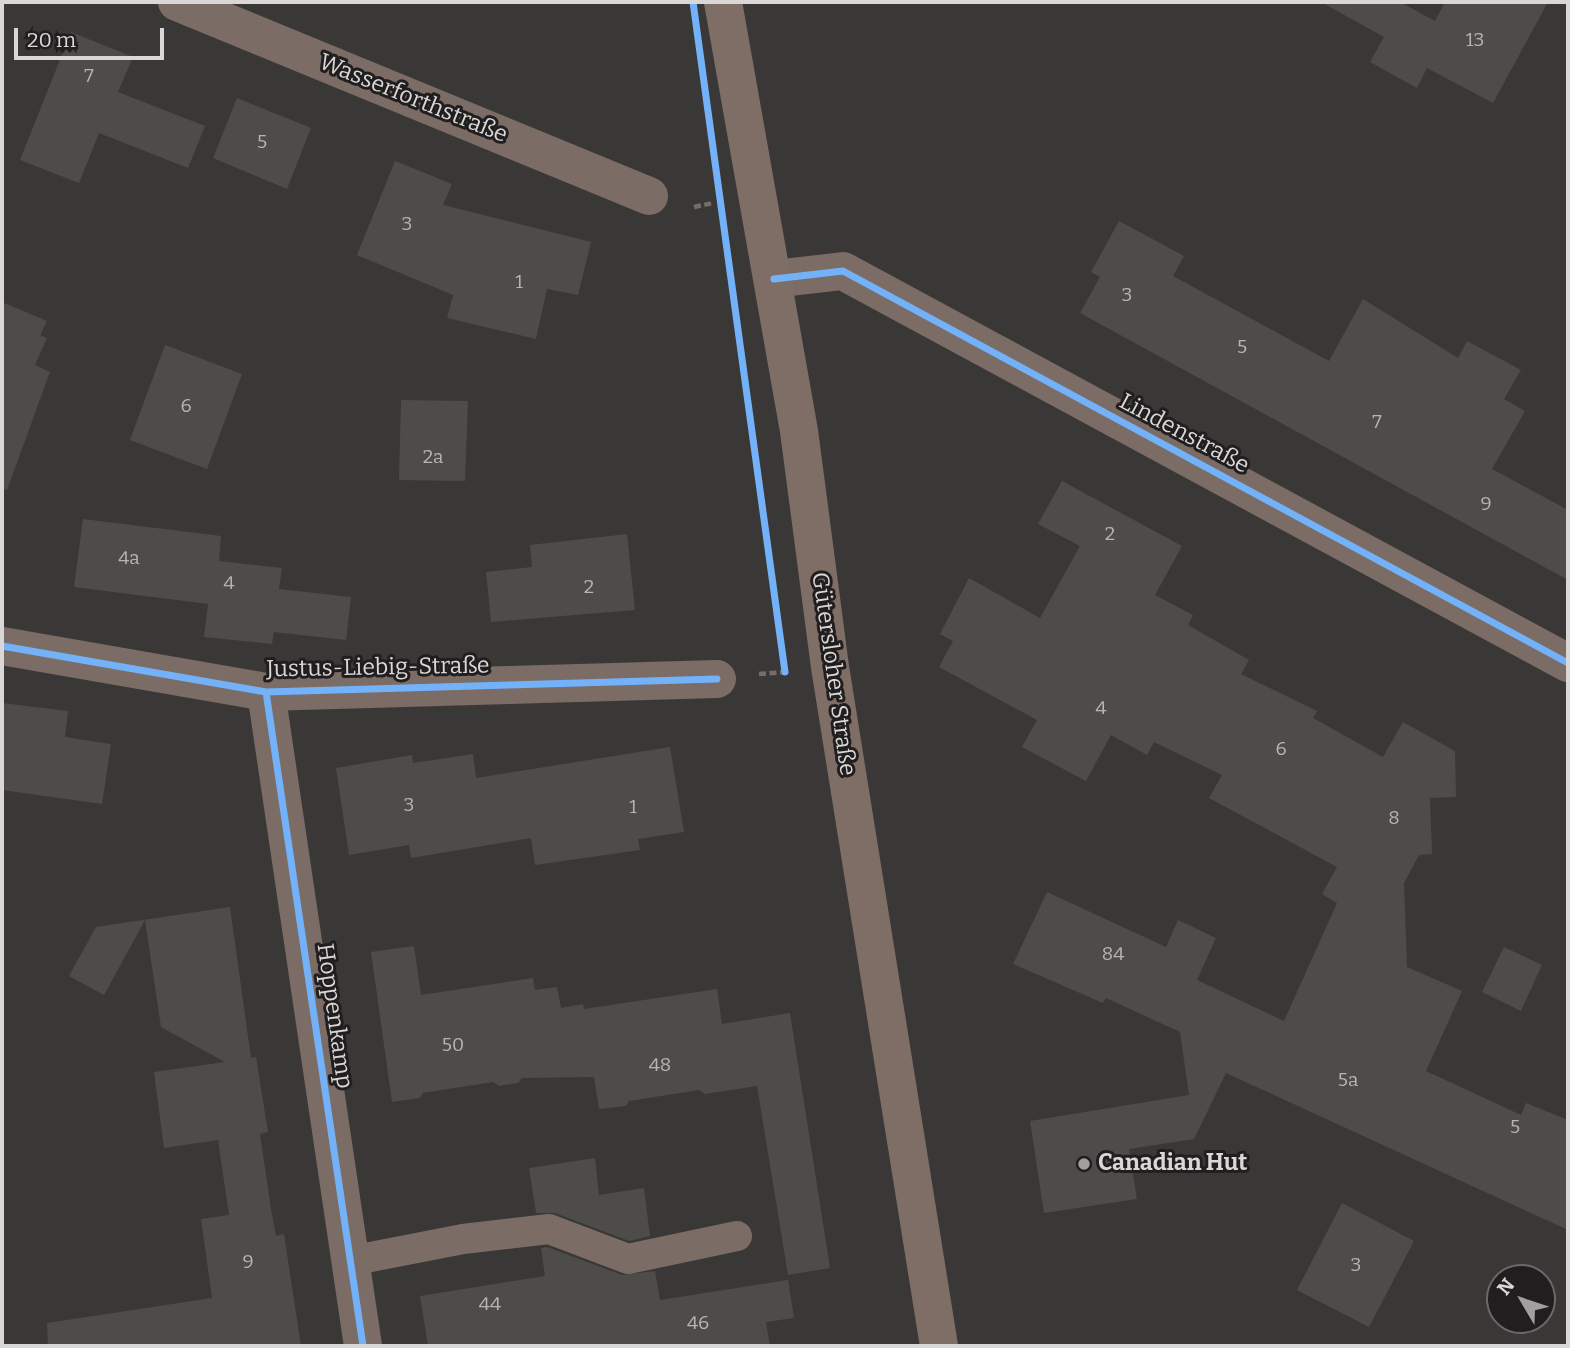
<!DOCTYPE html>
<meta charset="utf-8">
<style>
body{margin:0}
#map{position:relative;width:1570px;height:1348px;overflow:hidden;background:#3a3836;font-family:Bitter,serif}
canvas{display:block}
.frame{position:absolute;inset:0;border:4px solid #dad7d6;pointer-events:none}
.north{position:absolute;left:1486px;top:1264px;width:70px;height:70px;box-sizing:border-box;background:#201e1e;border:2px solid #6a6868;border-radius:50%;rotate:309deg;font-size:19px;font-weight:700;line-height:28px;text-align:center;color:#dad7d6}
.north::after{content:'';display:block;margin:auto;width:24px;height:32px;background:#a29f9e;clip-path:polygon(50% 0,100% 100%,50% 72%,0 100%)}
.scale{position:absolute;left:14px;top:28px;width:150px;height:32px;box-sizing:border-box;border:4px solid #dad7d6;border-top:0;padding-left:9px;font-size:21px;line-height:24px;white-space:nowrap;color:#dad7d6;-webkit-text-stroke:5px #201e1e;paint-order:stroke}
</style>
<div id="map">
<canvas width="1570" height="1348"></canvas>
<div class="frame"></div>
<div class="north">N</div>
<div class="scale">20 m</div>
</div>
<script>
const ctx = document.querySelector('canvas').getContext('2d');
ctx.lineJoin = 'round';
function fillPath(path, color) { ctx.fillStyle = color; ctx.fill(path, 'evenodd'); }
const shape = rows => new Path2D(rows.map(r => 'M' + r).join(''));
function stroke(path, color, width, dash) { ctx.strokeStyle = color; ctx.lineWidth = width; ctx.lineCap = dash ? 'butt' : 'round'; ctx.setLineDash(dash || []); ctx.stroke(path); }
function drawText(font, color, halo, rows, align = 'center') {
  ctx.font = font + ' Bitter,serif'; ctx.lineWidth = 6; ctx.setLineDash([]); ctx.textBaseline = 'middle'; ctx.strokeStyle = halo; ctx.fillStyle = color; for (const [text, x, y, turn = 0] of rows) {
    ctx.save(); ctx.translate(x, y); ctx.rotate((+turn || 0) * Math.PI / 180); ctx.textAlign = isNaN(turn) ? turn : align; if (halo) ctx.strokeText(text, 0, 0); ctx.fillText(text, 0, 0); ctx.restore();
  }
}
const building = shape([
 [1321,2,1400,2,1435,21,1445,2,1548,2,1493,103,1427,68,1417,88,1370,62,1384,37],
 [71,32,133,57,118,92,205,126,188,168,99,133,79,183,20,160],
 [237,98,311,128,287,189,213,158],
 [395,161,452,184,443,205,591,242,578,295,547,289,536,339,447,318,453,295,357,255],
 [1119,221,1184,256,1173,276,1329,361,1363,299,1458,358,1467,341,1521,370,1504,399,1525,411,1492,469,1568,510,1568,580,1080,313,1100,277,1091,272],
 [2,302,47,321,40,335,47,338,35,365,50,372,7,490,2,489],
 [165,345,242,374,207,469,130,440],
 [401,400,468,401,465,481,399,480],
 [1062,481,1182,546,1155,595,1193,615,1188,625,1249,660,1241,674,1317,711,1313,718,1383,757,1403,722,1455,751,1456,797,1430,798,1432,854,1419,855,1404,883,1407,967,1462,991,1426,1071,1521,1115,1526,1103,1568,1120,1568,1230,1226,1073,1194,1139,1129,1149,1137,1199,1044,1213,1030,1121,1189,1095,1180,1032,1106,998,1103,1003,1013,964,1047,892,1166,947,1178,920,1216,938,1197,980,1284,1021,1337,903,1322,894,1337,867,1209,798,1222,775,1154,742,1147,755,1111,735,1086,781,1022,747,1037,720,939,667,953,641,940,634,969,578,1040,618,1080,546,1038,524],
 [83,519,221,536,219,561,282,568,279,589,351,597,346,640,274,632,272,644,204,637,208,604,74,587],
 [627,534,635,610,491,622,486,572,532,567,530,545],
 [2,703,68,711,65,737,111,744,102,804,2,790],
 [670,747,684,832,638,839,640,850,535,865,531,838,411,858,409,845,349,855,336,768,412,755,413,763,473,754,476,778],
 [230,907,251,1058,256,1057,268,1132,260,1134,271,1209,276,1236,284,1234,301,1346,48,1346,47,1323,212,1298,201,1219,229,1215,218,1140,164,1148,154,1072,225,1062,161,1027,145,920,104,995,69,976,96,927],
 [414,946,421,995,533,978,535,990,557,987,561,1008,583,1004,584,1009,717,989,722,1024,790,1013,830,1268,788,1275,757,1086,705,1094,699,1090,629,1101,626,1106,599,1109,594,1077,522,1078,518,1083,499,1086,493,1082,423,1093,420,1098,392,1102,371,952],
 [1504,947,1542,965,1521,1011,1482,992],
 [595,1158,599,1195,644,1188,650,1236,629,1241,555,1213,536,1213,529,1168],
 [1342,1203,1414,1241,1369,1327,1297,1290],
 [547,1247,622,1275,655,1271,660,1300,788,1280,794,1318,766,1322,770,1346,428,1346,420,1296,545,1276,541,1248]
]);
const path = shape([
 [694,207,713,203],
 [759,674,785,672]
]);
const lane = shape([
 [350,1261,463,1239,549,1229,628,1259,737,1236]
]);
const street = shape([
 [177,2,649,196],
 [774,279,843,271,1568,663],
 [2,646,266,692,717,679],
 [266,692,363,1346]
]);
const secondary = shape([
 [723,2,799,431,830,667,939,1346]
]);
const cycleway = shape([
 [693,2,785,672],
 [774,279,843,271,1568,663],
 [2,646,266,692,717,679],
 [266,692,363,1346]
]);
const markers = [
 [1084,1164,7,"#a29f9e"]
];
const numberNames = [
 ["13",1475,41],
 ["7",89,77],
 ["5",262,143],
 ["3",407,225],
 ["1",519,283],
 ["3",1127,296],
 ["5",1242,348],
 ["6",186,407],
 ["7",1377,423],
 ["2a",433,458],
 ["9",1486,505],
 ["2",1110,535],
 ["4a",129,559],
 ["4",229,584],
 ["2",589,588],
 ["4",1101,709],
 ["6",1281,750],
 ["3",409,806],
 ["1",633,808],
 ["8",1394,819],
 ["84",1113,955],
 ["50",453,1046],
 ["48",660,1066],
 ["5a",1348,1081],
 ["5",1515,1128],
 ["9",248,1263],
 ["3",1356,1266],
 ["44",490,1305],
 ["46",698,1324]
];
const streetNames = [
 ["Wasserforthstraße",413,99,22],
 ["Lindenstraße",1184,434,28],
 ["Justus-Liebig-Straße",378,668,-1],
 ["Gütersloher Straße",833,674,82],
 ["Hoppenkamp",334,1016,82]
];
const poiNames = [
 ["Canadian Hut",1098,1164]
];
fillPath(building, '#4e4c4b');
stroke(path, '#766d69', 4.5, [7, 3.5]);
stroke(lane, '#7b6c66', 30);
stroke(street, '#7b6c66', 38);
stroke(secondary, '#7e6e66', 38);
stroke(cycleway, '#73b2f8', 7);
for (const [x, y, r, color] of markers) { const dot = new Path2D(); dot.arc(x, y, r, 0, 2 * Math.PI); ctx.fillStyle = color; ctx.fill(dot); stroke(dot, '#201e1e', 2.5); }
drawText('19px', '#b7b4b3', null, numberNames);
drawText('23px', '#dad7d6', '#201e1e', streetNames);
drawText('bold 23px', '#dad7d6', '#201e1e', poiNames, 'left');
</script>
